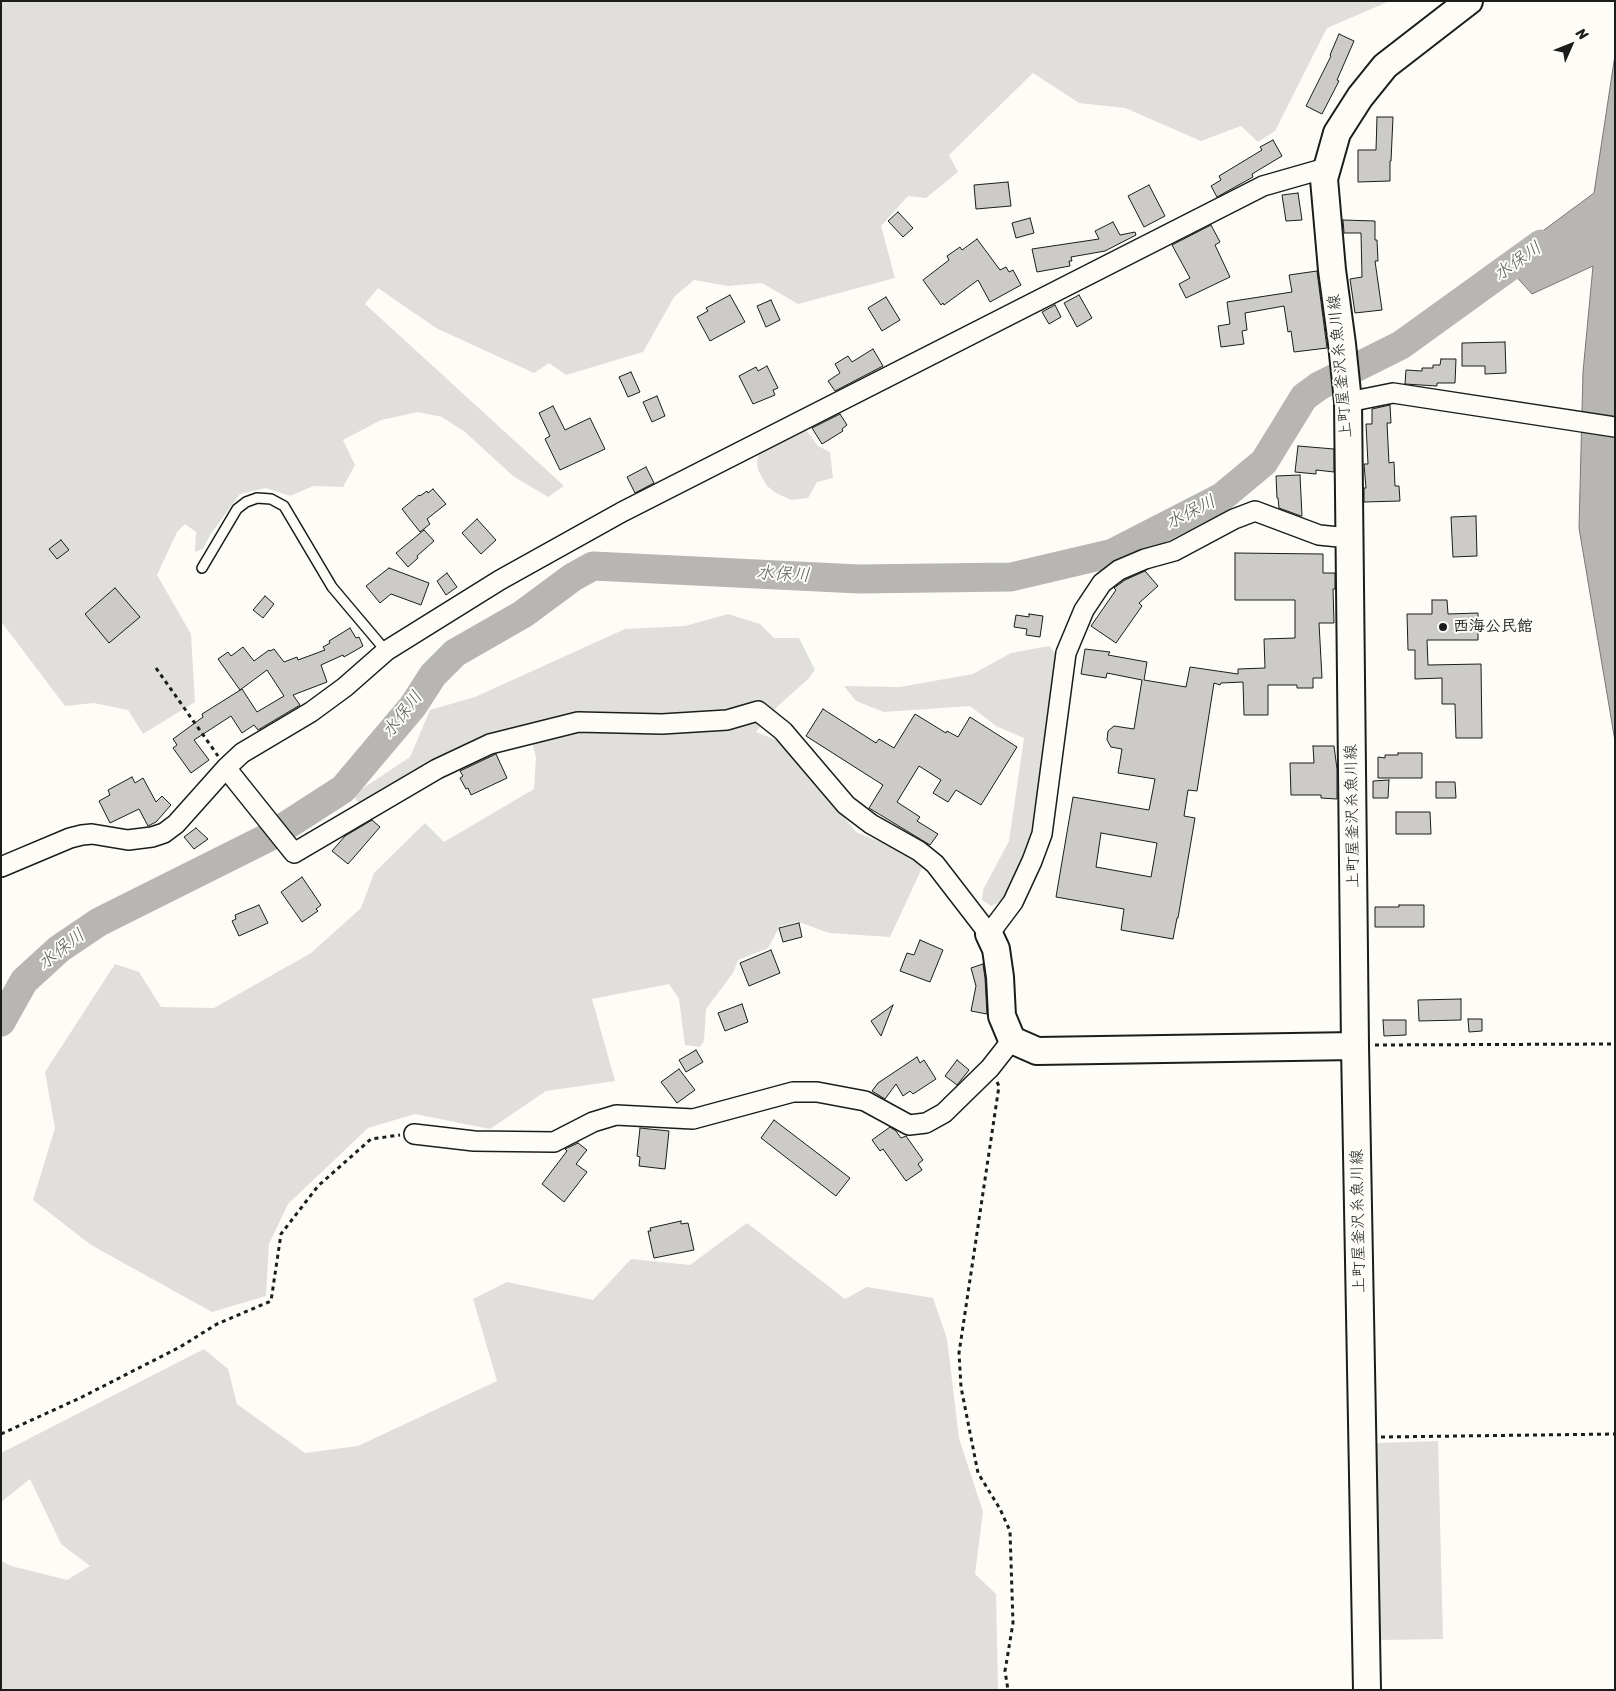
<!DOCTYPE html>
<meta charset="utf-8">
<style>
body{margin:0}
#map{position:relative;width:1616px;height:1691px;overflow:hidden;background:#fdfcf7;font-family:Sriracha,sans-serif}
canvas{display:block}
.frame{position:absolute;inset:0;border:2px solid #1c1c1c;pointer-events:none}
.north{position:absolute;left:1546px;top:20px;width:50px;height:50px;-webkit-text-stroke:4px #fdfcf7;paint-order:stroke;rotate:46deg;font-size:14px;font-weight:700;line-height:20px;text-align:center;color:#1c1c1c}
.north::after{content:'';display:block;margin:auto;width:18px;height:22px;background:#1c1c1c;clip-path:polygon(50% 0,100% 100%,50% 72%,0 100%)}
</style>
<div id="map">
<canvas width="1616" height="1691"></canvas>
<div class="frame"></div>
<div class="north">N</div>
</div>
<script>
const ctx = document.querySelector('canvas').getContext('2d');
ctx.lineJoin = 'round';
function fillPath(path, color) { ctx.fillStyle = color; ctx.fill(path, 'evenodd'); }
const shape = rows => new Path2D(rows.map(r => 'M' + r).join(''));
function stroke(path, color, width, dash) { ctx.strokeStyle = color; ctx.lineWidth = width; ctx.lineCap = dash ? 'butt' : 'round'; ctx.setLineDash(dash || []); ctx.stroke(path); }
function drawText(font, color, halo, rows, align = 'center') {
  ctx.font = font + ' Sriracha,"Klee One",sans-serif'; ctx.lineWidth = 4; ctx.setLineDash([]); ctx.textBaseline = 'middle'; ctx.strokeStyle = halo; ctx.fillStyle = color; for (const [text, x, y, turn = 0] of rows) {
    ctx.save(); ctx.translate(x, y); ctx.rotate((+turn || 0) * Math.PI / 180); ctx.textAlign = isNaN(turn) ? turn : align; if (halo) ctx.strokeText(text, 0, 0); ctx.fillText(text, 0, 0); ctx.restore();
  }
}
const green = shape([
 [1,1,1390,1,1327,28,1275,131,1258,142,1241,126,1201,141,1125,108,1079,103,1033,73,949,155,958,172,926,198,908,196,881,226,895,278,798,304,762,283,728,286,694,280,674,297,643,352,566,375,549,363,534,373,436,328,378,288,365,304,564,486,548,497,513,476,465,432,442,417,418,412,381,420,343,440,355,465,343,487,313,486,290,496,266,488,240,494,210,535,203,549,195,552,196,532,185,524,177,532,157,575,191,634,195,702,143,734,128,710,94,703,65,706,3,624,1,626],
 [804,427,818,446,830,452,833,478,817,482,808,498,791,500,776,493,767,486,758,470,757,461,760,450],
 [728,614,760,624,774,638,799,638,815,670,808,679,777,707,756,732,784,743,856,832,905,852,922,868,890,937,829,933,799,922,780,926,768,948,738,960,733,973,706,1009,704,1041,700,1047,685,1045,679,999,669,984,592,999,615,1081,546,1091,490,1129,415,1114,368,1128,288,1204,269,1244,266,1296,212,1312,91,1245,33,1200,55,1128,45,1072,115,964,139,972,161,1007,214,1008,311,953,361,908,374,873,425,823,444,842,534,789,536,758,528,726,488,733,360,805,353,795,410,757,430,710,475,697,625,629,685,626],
 [1049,646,1058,656,1031,840,1002,901,991,906,982,900,983,890,1009,841,1024,738,996,726,970,706,884,712,856,701,844,686,900,687,973,674,1011,653],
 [747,1223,845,1299,867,1287,933,1298,947,1339,959,1438,983,1512,975,1574,996,1594,998,1690,1,1690,1,1561,11,1566,67,1580,90,1566,61,1544,30,1479,1,1502,1,1453,204,1349,228,1369,237,1404,305,1453,358,1446,497,1381,473,1299,507,1282,593,1300,631,1259,690,1265],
 [1438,1441,1443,1639,1379,1640,1377,1443]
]);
const water = shape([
 [1615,55,1615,741,1579,528,1583,372,1593,266,1532,294,1502,261,1594,193,1615,55]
]);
const river = shape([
 [1,1022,24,981,59,949,99,922,267,838,343,789,413,706,433,675,455,653,523,614,573,577,593,566,859,579,1011,577,1113,553,1222,497,1264,462,1304,397,1319,386,1401,345,1541,244]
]);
const building = shape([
 [1339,34,1354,41,1337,80,1339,81,1322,114,1306,106,1331,56,1330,55,1339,34],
 [1377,117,1393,117,1391,161,1390,161,1390,181,1358,182,1358,150,1376,150,1377,117],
 [1273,140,1282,156,1252,174,1253,177,1217,197,1211,186,1221,180,1219,176,1262,150,1260,147,1273,140],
 [1008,182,1011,206,976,209,974,185,1008,182],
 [1149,185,1165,216,1144,227,1128,196,1149,185],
 [1298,193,1302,220,1286,221,1282,195,1298,193],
 [898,212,913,228,903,237,888,221,898,212],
 [1030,218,1034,233,1016,238,1012,223,1030,218],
 [1343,220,1375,221,1375,240,1377,240,1378,261,1375,261,1382,310,1355,313,1350,279,1362,277,1361,233,1344,233,1343,220],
 [1113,222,1120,235,1135,232,1136,235,1105,251,1071,257,1072,261,1069,261,1070,266,1037,272,1032,249,1099,239,1095,231,1113,222],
 [1211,225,1220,242,1215,245,1230,277,1186,298,1179,284,1190,278,1172,245,1211,225],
 [977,239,1000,270,1006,267,1009,272,1013,270,1021,285,990,302,978,280,944,305,943,303,941,305,923,280,949,260,947,256,960,247,962,250,977,239],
 [1317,271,1327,348,1294,352,1291,331,1288,332,1284,306,1245,313,1247,330,1242,331,1244,344,1221,347,1218,326,1230,324,1227,302,1292,292,1289,275,1317,271],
 [730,295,745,322,710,341,697,317,708,311,706,308,730,295],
 [1079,295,1092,318,1077,327,1064,303,1079,295],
 [886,297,900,320,882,331,868,308,886,297],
 [771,300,780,320,766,327,757,306,771,300],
 [1055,305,1061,317,1049,324,1042,312,1055,305],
 [1505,342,1506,373,1485,374,1485,366,1462,366,1462,343,1505,342],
 [873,349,883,366,835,391,828,381,840,373,835,364,848,356,852,362,873,349],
 [1441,359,1456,359,1455,383,1437,383,1437,386,1405,384,1406,370,1422,371,1422,368,1433,368,1433,365,1440,365,1441,359],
 [767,366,778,388,773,390,775,395,753,404,739,376,756,367,758,371,767,366],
 [631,372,640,392,628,397,619,377,631,372],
 [657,396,665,416,652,422,643,402,657,396],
 [1390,405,1391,423,1387,423,1389,463,1394,462,1395,486,1399,486,1400,501,1364,502,1364,488,1366,488,1364,464,1368,464,1366,424,1372,424,1372,409,1390,405],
 [553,406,565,430,590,418,605,449,560,470,545,439,550,436,539,413,553,406],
 [840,414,847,425,842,429,843,431,822,444,812,428,840,414],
 [1298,446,1334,449,1334,472,1316,470,1316,474,1295,472,1298,446],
 [646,467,654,483,635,493,627,477,646,467],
 [1300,475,1302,516,1301,516,1279,508,1278,498,1277,498,1276,476,1300,475],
 [433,489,446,504,427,519,430,524,420,532,402,509,419,495,420,496,427,491,428,493,433,489],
 [1476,516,1477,556,1453,557,1451,517,1476,516],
 [477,519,496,540,481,554,462,533,477,519],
 [424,530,434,541,417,556,418,558,408,567,396,553,424,530],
 [61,540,69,550,57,559,49,549,61,540],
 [1235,553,1323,554,1323,573,1335,573,1335,589,1333,589,1334,623,1319,623,1322,678,1313,678,1313,688,1297,688,1297,685,1268,685,1268,715,1244,715,1243,682,1221,683,1220,685,1214,683,1197,791,1188,790,1184,816,1195,818,1178,918,1177,918,1173,939,1121,930,1124,909,1056,897,1073,797,1149,810,1155,779,1118,773,1122,749,1111,747,1107,740,1108,731,1114,726,1134,729,1142,680,1107,673,1106,678,1081,674,1085,649,1110,652,1108,655,1147,662,1144,680,1186,687,1190,667,1238,674,1238,669,1265,668,1264,639,1295,638,1295,600,1235,600,1235,553],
 [1101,833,1157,843,1151,877,1096,867,1101,833],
 [389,568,429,583,421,605,391,594,380,603,366,586,389,568],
 [1145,571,1158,586,1139,603,1142,606,1116,643,1091,626,1116,590,1114,588,1125,580,1145,571],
 [447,573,457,587,446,595,437,581,447,573],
 [115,588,140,617,109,643,85,614,115,588],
 [265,596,274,604,263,618,253,610,265,596],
 [1432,600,1447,600,1448,614,1478,613,1478,640,1427,640,1428,665,1481,664,1482,738,1456,738,1455,704,1442,704,1442,678,1415,679,1415,650,1408,650,1407,614,1432,614,1432,600],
 [1029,614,1043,616,1040,637,1026,635,1027,629,1014,627,1016,615,1029,617,1029,614],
 [350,628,356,638,359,637,363,646,344,657,343,655,321,665,327,682,293,695,300,705,258,730,254,725,242,733,231,716,194,740,209,760,191,773,173,748,177,745,173,739,203,717,202,714,242,689,257,712,284,696,267,670,240,690,218,659,228,652,231,656,243,647,254,661,269,650,270,651,274,649,284,662,297,657,298,660,325,650,323,647,330,643,329,641,350,628],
 [823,709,876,743,879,739,894,748,915,714,946,733,947,731,958,737,970,717,1017,747,981,805,956,790,948,802,933,793,941,780,919,766,897,802,920,817,917,821,938,834,930,845,869,808,883,785,806,736,823,709],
 [1313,746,1334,746,1337,769,1337,799,1321,798,1321,795,1291,795,1290,763,1314,763,1313,746],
 [1398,753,1422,753,1422,778,1378,778,1378,757,1385,758,1385,755,1398,755,1398,753],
 [496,754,507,778,471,795,468,788,466,789,460,778,463,776,460,771,496,754],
 [132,777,135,783,143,778,156,802,162,796,171,805,156,822,148,826,139,809,110,823,99,801,110,795,108,790,132,777],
 [1389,780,1388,798,1373,798,1373,781,1389,780],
 [1436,782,1455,782,1456,798,1436,798,1436,782],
 [1396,812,1430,812,1431,834,1396,834,1396,812],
 [372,820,380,827,348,864,332,851,345,836,372,820],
 [196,828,208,839,194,849,184,837,196,828],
 [302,877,321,905,316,909,318,911,302,922,281,892,302,877],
 [259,905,268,923,239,936,232,921,236,919,235,915,259,905],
 [1399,905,1424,905,1424,927,1375,927,1375,907,1399,907,1399,905],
 [799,923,802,937,783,942,779,928,799,923],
 [920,940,943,950,930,982,900,971,907,953,914,955,920,940],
 [771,950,780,973,749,986,740,963,771,950],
 [983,964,985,978,987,1014,971,1011,976,986,971,968,983,964],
 [1461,999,1461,1020,1419,1021,1418,1000,1461,999],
 [742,1004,748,1022,725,1031,718,1013,742,1004],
 [893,1005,881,1036,871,1021,893,1005],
 [1468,1019,1482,1019,1482,1031,1469,1032,1468,1019],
 [1383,1020,1406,1020,1406,1035,1384,1036,1383,1020],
 [696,1050,703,1062,686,1072,679,1060,696,1050],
 [917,1057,920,1063,924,1060,936,1079,913,1094,910,1091,903,1096,896,1084,885,1099,872,1091,878,1083,917,1057],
 [957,1060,969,1070,957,1085,945,1076,957,1060],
 [679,1069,695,1090,677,1103,661,1082,679,1069],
 [774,1120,850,1178,836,1196,761,1138,774,1120],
 [890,1127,896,1131,901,1138,906,1136,923,1160,918,1164,922,1170,906,1181,883,1149,880,1151,872,1140,890,1127],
 [640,1128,669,1131,665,1169,639,1166,640,1157,637,1156,640,1128],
 [578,1143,587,1150,576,1164,587,1172,564,1202,542,1184,567,1151,565,1149,578,1143],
 [681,1221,681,1224,688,1223,694,1250,654,1258,648,1231,651,1231,650,1228,681,1221]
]);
const path = shape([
 [156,668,218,756],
 [1375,1045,1615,1044],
 [997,1082,999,1086,959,1353,961,1387,978,1473,1000,1509,1010,1531,1013,1623,1005,1671,1008,1690],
 [1,1434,80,1398,180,1347,217,1324,271,1301,281,1234,318,1186,371,1139,400,1135],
 [1381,1437,1615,1434]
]);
const lane = shape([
 [202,568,237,509,246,502,257,498,271,499,284,506,332,587,386,651]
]);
const street = shape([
 [1348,402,1393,393,1615,427],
 [226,768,294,853,437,769,490,744,578,722,662,724,727,720,758,711,783,731,846,805,871,824,919,851,935,864,989,934,1013,902,1032,861,1042,834,1066,653,1084,610,1102,583,1119,570,1145,559,1174,551,1234,519,1255,511,1319,535,1349,538],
 [1,867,70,838,82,835,92,834,128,840,152,837,164,833,176,824,226,768,242,753,311,712,345,687,386,651,500,580,622,512,1263,186,1326,168],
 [414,1134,474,1141,554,1142,593,1122,616,1115,693,1119,793,1092,817,1092,865,1101,909,1125,926,1123,944,1113,990,1068,1012,1040]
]);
const secondary = shape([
 [989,934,996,949,1000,977,1002,1016,1012,1040,1037,1051,1355,1046],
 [1367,1690,1355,1046,1348,402,1342,344,1332,270,1324,179,1337,133,1360,97,1385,66,1469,1]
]);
const markers = [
 [1443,627,5,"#1c1c1c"]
];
const streetNames = [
 ["上町屋釜沢糸魚川線",1341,366,-95],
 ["上町屋釜沢糸魚川線",1353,816,-91],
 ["上町屋釜沢糸魚川線",1359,1221,-91]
];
const poiNames = [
 ["西海公民館",1453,627]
];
const waterNames = [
 ["水保川",1518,262,-35],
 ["水保川",1191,513,-27],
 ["水保川",783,575,3],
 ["水保川",403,715,-52],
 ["水保川",62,950,-38]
];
fillPath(green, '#e0dfdb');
fillPath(water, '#b7b6b2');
stroke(water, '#797876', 1);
stroke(river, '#b7b6b2', 29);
fillPath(building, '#cccbc8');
stroke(building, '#1c1c1c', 1);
stroke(lane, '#1c1c1c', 12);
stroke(street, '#1c1c1c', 22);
stroke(secondary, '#1c1c1c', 30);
stroke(path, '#1c1c1c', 3, [4, 4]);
stroke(lane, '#fdfcf7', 9);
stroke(street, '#fdfcf7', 19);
stroke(secondary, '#fdfcf7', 26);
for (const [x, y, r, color] of markers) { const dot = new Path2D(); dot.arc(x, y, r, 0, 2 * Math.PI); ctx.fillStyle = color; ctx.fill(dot); stroke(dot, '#fdfcf7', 2); }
drawText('16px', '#1c1c1c', '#fdfcf7', streetNames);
drawText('bold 16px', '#1c1c1c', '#fdfcf7', poiNames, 'left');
drawText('italic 18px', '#5a5a58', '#fdfcf7', waterNames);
</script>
